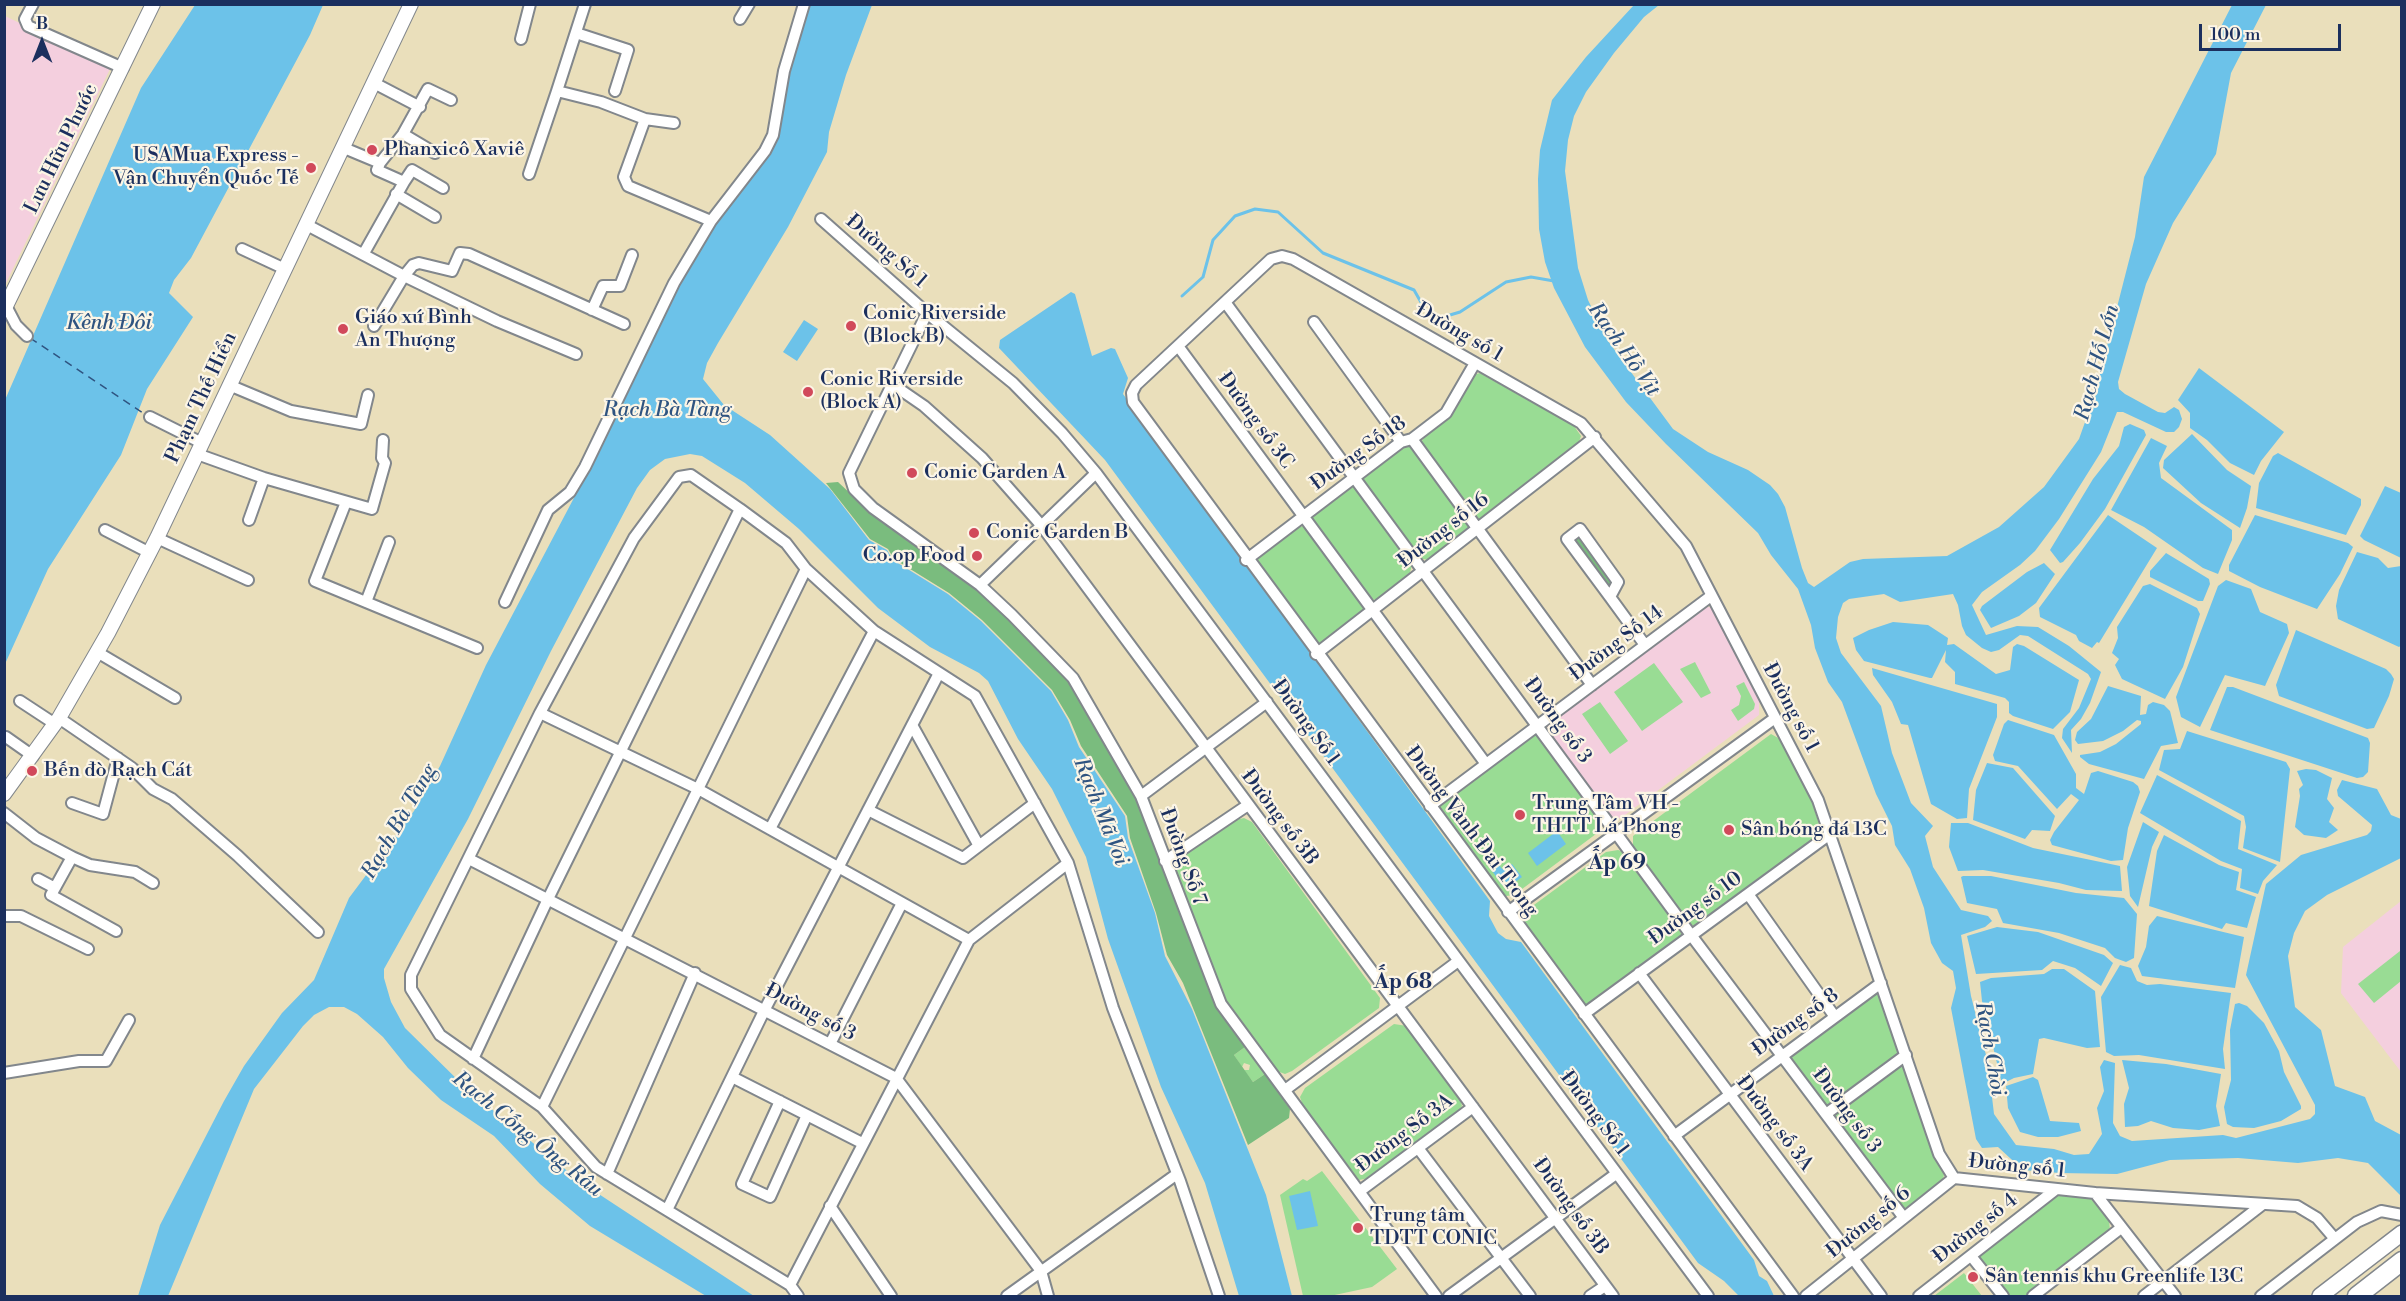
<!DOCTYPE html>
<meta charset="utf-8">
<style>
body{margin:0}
#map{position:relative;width:2406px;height:1301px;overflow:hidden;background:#eadfbb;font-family:"Libre Bodoni",serif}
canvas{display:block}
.frame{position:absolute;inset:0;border:6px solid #1b2f5e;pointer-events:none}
.north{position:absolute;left:12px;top:12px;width:60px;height:60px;-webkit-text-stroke:4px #fcf5e5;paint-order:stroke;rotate:0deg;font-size:16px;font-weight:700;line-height:24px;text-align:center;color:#1b2f5e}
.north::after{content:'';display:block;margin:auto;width:21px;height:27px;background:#1b2f5e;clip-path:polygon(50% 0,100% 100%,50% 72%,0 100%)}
.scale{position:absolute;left:2199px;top:24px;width:142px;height:27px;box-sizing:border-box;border:3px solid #1b2f5e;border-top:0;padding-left:8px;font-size:18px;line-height:21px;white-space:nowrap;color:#1b2f5e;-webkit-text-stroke:4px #fcf5e5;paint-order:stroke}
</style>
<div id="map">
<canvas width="2406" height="1301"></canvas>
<div class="frame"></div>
<div class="north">B</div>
<div class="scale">100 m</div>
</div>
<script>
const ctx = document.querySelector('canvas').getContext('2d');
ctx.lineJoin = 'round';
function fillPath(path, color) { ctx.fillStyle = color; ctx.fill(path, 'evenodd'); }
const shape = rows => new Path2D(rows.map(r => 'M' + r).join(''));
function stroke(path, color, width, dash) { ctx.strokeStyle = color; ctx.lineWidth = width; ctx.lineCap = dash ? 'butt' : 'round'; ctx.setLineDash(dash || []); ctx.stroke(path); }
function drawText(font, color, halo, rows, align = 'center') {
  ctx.font = font + ' "Libre Bodoni",serif'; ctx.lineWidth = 4.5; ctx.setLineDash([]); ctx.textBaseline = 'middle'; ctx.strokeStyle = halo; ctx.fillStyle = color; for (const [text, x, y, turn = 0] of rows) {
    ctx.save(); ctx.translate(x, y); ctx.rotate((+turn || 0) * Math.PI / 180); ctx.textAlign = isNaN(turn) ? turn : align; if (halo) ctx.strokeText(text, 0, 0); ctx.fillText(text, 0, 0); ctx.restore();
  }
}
const built = shape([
 [5,16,111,67,5,285],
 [1706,606,1711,608,1759,700,1759,715,1621,818,1613,818,1548,732,1547,724],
 [2401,901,2401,1072,2341,993,2343,947]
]);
const green = shape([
 [1480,373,1574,426,1581,436,1579,442,1483,519,1479,519,1474,517,1421,442,1473,375],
 [1404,444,1410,444,1470,522,1470,528,1428,560,1419,558,1363,482,1364,475],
 [1349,487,1355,487,1412,565,1409,576,1377,600,1370,599,1311,520,1312,515],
 [1298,526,1305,527,1367,609,1322,643,1317,643,1257,568,1255,558],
 [1695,662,1711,693,1701,698,1680,669],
 [1654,663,1683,702,1642,731,1614,692],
 [1744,682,1755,704,1754,709,1738,721,1731,710,1739,705,1741,696,1736,686],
 [1600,702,1628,741,1610,754,1582,714],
 [1537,733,1601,821,1601,825,1596,834,1514,895,1506,896,1502,895,1438,807],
 [1771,734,1780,739,1812,802,1820,827,1819,836,1696,926,1691,925,1633,847,1633,836],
 [1244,818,1252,822,1380,998,1379,1008,1292,1071,1285,1074,1277,1071,1227,1004,1172,864,1235,820],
 [1618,850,1624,852,1683,936,1586,1006,1583,1006,1520,919,1523,913,1606,852],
 [2400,951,2401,981,2374,1003,2358,984],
 [1875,994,1881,996,1900,1052,1827,1107,1790,1060,1792,1054],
 [1394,1024,1407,1026,1459,1095,1462,1106,1458,1112,1369,1178,1359,1180,1303,1106,1300,1097,1305,1088],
 [1245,1047,1265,1074,1253,1082,1244,1070,1249,1070,1250,1065,1244,1063,1242,1067,1234,1055],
 [1901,1063,1907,1066,1944,1175,1942,1183,1905,1209,1834,1117,1835,1112],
 [1322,1171,1397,1269,1372,1287,1330,1296,1303,1296,1280,1195,1303,1179,1307,1181],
 [2057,1195,2090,1198,2109,1220,2110,1231,2028,1296,2008,1296,1980,1260,1980,1255],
 [1964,1273,1982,1296,1934,1296]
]);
const forest = shape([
 [838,482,870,512,977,589,1009,618,1069,681,1137,798,1211,996,1245,1047,1234,1055,1253,1082,1265,1074,1290,1109,1289,1118,1248,1145,1183,983,1167,955,1156,913,1130,838,1127,816,1081,746,1070,720,1052,690,982,620,949,593,894,559,888,549,870,539,826,483],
 [1580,535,1612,582,1610,584,1607,585,1574,543,1574,538]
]);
const water = shape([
 [195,5,323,5,310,35,191,258,174,280,169,293,193,317,147,389,121,455,48,569,5,664,5,400,141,88],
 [806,5,872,5,846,75,829,132,827,152,788,227,718,343,707,363,703,379,724,405,770,435,830,489,869,540,887,550,893,560,948,594,981,621,1051,691,1068,720,1079,747,1125,816,1128,838,1155,913,1165,956,1192,1009,1266,1195,1292,1296,1239,1296,1205,1183,1161,1087,1108,939,1086,857,1052,789,1018,739,988,681,979,673,930,647,878,608,799,529,745,483,702,456,690,454,665,459,650,470,637,488,551,651,468,819,384,969,384,978,391,1002,405,1028,467,1089,582,1183,754,1296,706,1296,590,1226,540,1184,494,1136,441,1100,408,1068,383,1037,357,1014,344,1007,329,1007,314,1015,303,1026,254,1089,168,1296,138,1296,160,1225,224,1101,244,1066,282,1013,314,980,349,898,414,811,440,766,486,665,596,456,696,251,773,143],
 [1634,5,1659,5,1644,17,1614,53,1586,92,1574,116,1568,140,1565,171,1578,268,1588,300,1608,341,1673,429,1708,452,1748,470,1770,485,1778,494,1785,507,1802,568,1808,583,1814,587,1850,562,1863,559,1947,556,1999,527,2044,487,2079,439,2094,397,2135,237,2144,177,2232,5,2266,5,2231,73,2216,154,2173,223,2146,284,2118,382,2119,389,2125,394,2158,412,2165,413,2174,407,2179,410,2182,419,2179,427,2174,432,2166,432,2123,412,2117,412,2101,452,2059,519,2035,551,2020,565,1982,592,1972,605,1986,635,2017,626,2038,627,2069,646,2101,672,2090,703,2081,719,2071,730,2072,753,2062,738,2063,729,2079,708,2091,679,2088,674,2028,636,2020,635,1999,650,1991,652,1982,648,1966,635,1962,626,1958,605,1953,594,1900,602,1884,594,1849,599,1843,603,1838,617,1836,638,1841,653,1881,706,1892,753,1911,803,1933,826,1925,836,1933,867,1961,910,1988,916,1992,921,1985,927,1961,935,1971,996,1988,1063,1994,1114,2016,1145,2054,1149,2074,1155,2089,1154,2102,1134,2097,1108,2104,1091,2100,1067,2104,1060,2115,1063,2113,1123,2120,1136,2132,1141,2223,1135,2236,1138,2310,1119,2315,1114,2315,1105,2246,975,2266,884,2301,855,2367,835,2371,831,2372,825,2338,796,2337,790,2342,780,2377,789,2391,815,2401,819,2401,858,2327,895,2305,911,2294,933,2288,956,2295,1007,2321,1030,2335,1086,2365,1097,2375,1121,2401,1135,2401,1196,2368,1163,2338,1158,2298,1163,2238,1158,2170,1160,2117,1174,2060,1173,2023,1170,1998,1147,1982,1148,1976,1139,1951,1008,1956,988,1953,971,1942,963,1931,943,1924,908,1910,869,1895,845,1892,826,1876,794,1842,702,1828,682,1815,648,1811,625,1798,589,1771,555,1758,533,1666,444,1626,402,1585,347,1554,288,1545,262,1539,229,1538,179,1540,150,1552,100,1586,57],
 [1071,292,1075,294,1092,356,1111,348,1115,349,1128,378,1123,394,1490,901,1489,916,1498,933,1506,939,1521,942,1754,1260,1759,1276,1767,1281,1774,1296,1739,1296,1724,1281,1698,1263,1105,460,999,348,1000,340],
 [804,320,818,329,797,361,783,352],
 [2199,368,2284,432,2261,461,2254,475,2230,463,2207,440,2190,428,2190,413,2178,400],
 [2130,424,2144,430,2146,435,2105,509,2080,543,2063,562,2060,563,2050,550,2093,479,2119,446,2124,427],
 [2192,434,2227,470,2251,486,2247,508,2240,528,2201,503,2163,468,2164,460],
 [2151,438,2167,446,2159,463,2161,478,2232,530,2232,540,2218,574,2203,568,2144,527,2111,510],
 [2278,453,2361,499,2361,505,2346,535,2256,508,2259,483,2273,456],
 [2385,486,2401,493,2401,558,2364,540,2360,536],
 [2108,515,2157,548,2099,643,2097,642,2092,648,2079,641,2076,635,2040,617,2039,608],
 [2255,515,2348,543,2353,547,2340,574,2317,609,2260,587,2229,571,2229,565],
 [2357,552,2378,558,2388,568,2401,566,2402,645,2399,647,2338,619,2336,606,2339,590],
 [2166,553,2209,579,2210,584,2203,601,2198,601,2150,577,2150,571],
 [2044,563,2055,574,2036,603,2019,616,1991,628,1980,610,1982,606,2027,572],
 [2226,580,2251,589,2260,612,2287,624,2289,633,2265,686,2225,675,2200,727,2181,717,2176,697,2218,586],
 [2150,584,2197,608,2200,614,2183,667,2165,699,2122,679,2115,665,2119,659,2112,653,2118,638,2117,627,2143,586],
 [1893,622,1928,625,1948,638,1947,645,1954,644,1996,674,2010,670,2013,647,2017,644,2024,646,2079,680,2070,712,2053,729,2013,716,2009,713,2009,702,2005,698,1955,684,1955,672,1945,662,1946,650,1932,678,1930,678,1864,661,1856,650,1853,638,1869,630],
 [2296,630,2386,669,2391,674,2394,679,2389,696,2374,728,2367,729,2279,696,2276,685],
 [1872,668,1997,704,1997,717,1969,789,1967,818,1957,819,1931,804,1908,725,1901,724,1892,702,1873,675],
 [2108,686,2141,696,2140,715,2146,714,2148,705,2153,702,2164,705,2170,711,2178,743,2161,746,2144,779,2089,764,2080,757,2080,755,2100,752,2116,744,2141,724,2141,721,2137,720,2123,731,2103,741,2078,744,2075,740,2077,732,2091,719],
 [2227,687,2233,687,2368,738,2370,743,2368,772,2363,777,2357,778,2210,730],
 [2008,720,2054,735,2076,774,2076,788,2084,794,2091,773,2098,771,2133,782,2138,786,2140,792,2128,828,2123,860,2111,861,2052,845,2050,840,2054,832,2079,800,2071,794,2057,809,2018,766,1995,761,1993,755,2004,724],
 [2187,731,2286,762,2290,769,2280,862,2243,848,2246,827,2244,816,2159,770,2164,750,2180,749],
 [1987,763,2013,768,2055,816,2050,831,2032,830,2025,839,1973,820,1976,790],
 [2306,769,2316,770,2332,778,2327,799,2334,808,2329,822,2338,830,2326,838,2304,835,2295,827,2300,796,2299,789,2303,785,2297,771],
 [2157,775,2241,821,2238,849,2277,865,2263,881,2258,894,2240,888,2242,869,2221,861,2140,813],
 [2143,822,2159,832,2152,847,2138,907,2130,896,2127,867],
 [1951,823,1968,823,2033,848,2120,866,2122,891,2086,890,2059,883,1983,870,1958,871,1949,847],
 [1557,831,1566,844,1537,866,1528,853],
 [2164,835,2219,865,2239,872,2236,890,2256,897,2247,928,2226,923,2222,929,2149,906,2157,851],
 [1495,860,1502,869,1512,864,1522,877,1510,886,1502,885,1488,865],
 [1963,876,1991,876,2076,893,2124,898,2137,914,2134,958,2126,962,2115,958,2105,948,2059,933,2003,923,1997,909,1967,903,1961,877],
 [2157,916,2244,937,2235,988,2142,976,2138,966,2146,947,2149,926],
 [1997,927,2038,932,2104,955,2113,963,2101,986,2075,968,2053,961,2042,970,1976,974,1967,936],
 [2120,965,2131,968,2137,981,2147,985,2160,984,2231,993,2223,1049,2225,1069,2139,1055,2114,1056,2106,1052,2101,997],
 [2052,969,2064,969,2095,991,2100,1047,2087,1048,2044,1038,2039,1039,2033,1074,2014,1078,2002,1084,1982,1001,1980,982,1991,978,2044,974],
 [2239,1003,2247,1006,2264,1023,2279,1051,2284,1072,2301,1106,2301,1109,2281,1121,2254,1128,2233,1127,2227,1124,2224,1107,2231,1080,2230,1030,2235,1004],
 [2122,1060,2166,1064,2221,1074,2216,1106,2220,1126,2199,1130,2173,1128,2151,1121,2138,1126,2125,1127,2124,1104,2129,1088],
 [2033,1077,2038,1080,2050,1121,2079,1123,2081,1131,2058,1137,2038,1137,2020,1132,2008,1108,2006,1086],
 [1310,1191,1318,1226,1297,1230,1289,1196]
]);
const stream = shape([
 [1182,296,1203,277,1213,240,1235,216,1255,209,1278,212,1323,253,1414,290,1426,311,1440,318,1460,312,1506,282,1531,277,1554,281]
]);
const ferry = shape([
 [30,338,146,415]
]);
const street = shape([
 [33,4,25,19,28,26,123,68],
 [585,4,557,91,601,102,645,119,674,123],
 [740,19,749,4],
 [576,33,628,50,615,91],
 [521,39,530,4],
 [374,83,420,107],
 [645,119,624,177,628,186,711,221],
 [403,134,435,153],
 [344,148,380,163],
 [529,174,557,91],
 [404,182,412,170,443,188],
 [396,194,435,217],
 [821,219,927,313,1013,383,1062,433,1096,473,1708,1296],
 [307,225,404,276,374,326],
 [242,249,285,269],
 [364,253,404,182,377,170,380,163,403,134,428,89,451,100],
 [4,302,16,325,27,336],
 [1225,302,1691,935,1904,1218],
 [592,310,603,286,620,286,632,255],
 [927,313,849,473,854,489,873,508,980,585,1012,615,1073,678,1141,796,1221,1004,1436,1296],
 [1314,322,1401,442],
 [1178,346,1486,764],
 [576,354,497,321,404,276,413,265,419,263,452,271,460,253,469,254,624,324],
 [892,384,924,406,982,458,1041,525,1613,1296],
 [229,385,291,411,361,424,368,395],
 [150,417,202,443],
 [1412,439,1592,685],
 [197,454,264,478,372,509,385,463,382,458,383,440],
 [346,502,315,581,477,648],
 [249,520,264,478],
 [105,530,150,553],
 [157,538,248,580],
 [1246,560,1401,442,1412,439,1446,413,1475,363],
 [980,585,1096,473],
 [1610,597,1618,582,1580,529,1567,539,1610,597,1645,645],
 [366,602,389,542],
 [505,602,548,510,570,492,585,467,674,283,711,221,765,151,773,135,784,71,804,4],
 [97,652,175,698],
 [1316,654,1595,437],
 [20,701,55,724],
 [540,713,698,789,969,940],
 [59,718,132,768,153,789,172,799,238,856,318,932],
 [912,725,979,846],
 [6,737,33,756],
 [1141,796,1267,702],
 [72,803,103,814,118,758],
 [1430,806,1711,596],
 [868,810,963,858,1035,803],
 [4,813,36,838,72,857,90,865,135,872,153,883],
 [770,829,874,631],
 [72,857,51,895,116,931],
 [469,859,896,1078,1041,1271,1048,1296],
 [1165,861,1248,805],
 [38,879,55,888],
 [1748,894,1835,1017],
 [1508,912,1775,718],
 [4,916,21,916,88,949],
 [1639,973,1881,1296],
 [1584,1014,1830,834],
 [830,1044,902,903],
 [473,1059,547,901,740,509],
 [4,1073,79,1061,106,1061,129,1020],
 [732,1077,862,1143],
 [1285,1090,1457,962],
 [780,1101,742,1184,770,1197,807,1115],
 [542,1107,806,569],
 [1826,1114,1906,1055],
 [1674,1136,1881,983],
 [1418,1148,1530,1296],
 [607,1174,695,973],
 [1954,1178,2095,1193,2297,1206,2317,1218,2335,1239],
 [1360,1191,1473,1107],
 [2095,1193,2175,1296],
 [830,1206,891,1296],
 [667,1210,765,1009,938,675],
 [1971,1256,2003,1296],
 [790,1285,969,940,1068,863],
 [798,1296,790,1285,596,1167,542,1107,440,1035,411,989,411,975,540,713,634,538,679,477,691,475,740,509,786,543,806,569,874,631,975,696,1068,863,1113,1008,1180,1181,1219,1296],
 [1007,1296,1177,1174],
 [1449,1296,1616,1174],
 [1590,1296,1605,1286],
 [1793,1296,1133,402,1132,393,1136,385,1271,259,1282,256,1293,259,1581,423,1686,546,1818,800,1939,1154,1954,1178],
 [1806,1296,1954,1178],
 [1919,1296,2055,1190],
 [2033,1296,2121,1228],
 [2144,1296,2263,1204],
 [2261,1296,2357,1222,2381,1211,2402,1215]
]);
const secondary = shape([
 [4,310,153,4],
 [4,794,59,718,108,633,157,538,411,4]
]);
const primary = shape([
 [2320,1296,2402,1233]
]);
const highway = shape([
 [2357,1296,2402,1261]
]);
const markers = [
 [372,150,6,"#d1495b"],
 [311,168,6,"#d1495b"],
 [851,326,6,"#d1495b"],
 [343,329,6,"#d1495b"],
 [808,392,6,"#d1495b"],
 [912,473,6,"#d1495b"],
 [974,533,6,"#d1495b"],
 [977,556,6,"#d1495b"],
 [32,771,6,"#d1495b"],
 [1520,815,6,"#d1495b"],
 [1729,830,6,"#d1495b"],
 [1358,1228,6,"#d1495b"],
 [1973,1277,6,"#d1495b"]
];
const streetNames = [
 ["Lưu Hữu Phước",62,149,-64],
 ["Đường Số 1",886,252,41],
 ["Đường số 1",1459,333,30],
 ["Phạm Thế Hiển",202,398,-65],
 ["Đường số 3C",1255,421,54],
 ["Đường Số 18",1359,454,-36],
 ["Đường số 16",1444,531,-38],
 ["Đường Số 14",1617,644,-37],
 ["Đường số 1",1790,708,62],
 ["Đường số 3",1557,721,54],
 ["Đường Số 1",1305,723,54],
 ["Đường số 3B",1279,818,53],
 ["Đường Vành Đai Trong",1471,832,53],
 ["Đường Số 7",1182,857,70],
 ["Đường số 10",1696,909,-36],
 ["Đường số 3",810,1013,28],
 ["Đường số 8",1796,1023,-36],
 ["Đường số 3",1846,1111,53],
 ["Đường Số 1",1594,1114,53],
 ["Đường số 3A",1774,1124,53],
 ["Đường Số 3A",1405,1134,-37],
 ["Đường số 1",2017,1167,6],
 ["Đường số 3B",1570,1207,54],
 ["Đường số 6",1869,1223,-39],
 ["Đường số 4",1976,1229,-38]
];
const poiNames = [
 ["Phanxicô Xaviê",384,150],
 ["USAMua Express -",299,156,"right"],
 ["Vận Chuyển Quốc Tế",299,179,"right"],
 ["Conic Riverside",863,314],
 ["(Block B)",863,337],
 ["Giáo xứ Bình",355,318],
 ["An Thượng",355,341],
 ["Conic Riverside",820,380],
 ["(Block A)",820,403],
 ["Conic Garden A",924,473],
 ["Conic Garden B",986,533],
 ["Co.op Food",965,556,"right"],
 ["Bến đò Rạch Cát",44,771],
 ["Trung Tâm VH -",1532,804],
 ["THTT Lá Phong",1532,827],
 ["Sân bóng đá 13C",1741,830],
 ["Trung tâm",1370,1216],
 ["TDTT CONIC",1370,1239],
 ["Sân tennis khu Greenlife 13C",1985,1277]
];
const waterNames = [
 ["Kênh Đôi",109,324],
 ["Rạch Hồ Vịt",1623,350,55],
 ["Rạch Hố Lớn",2098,363,-75],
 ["Rạch Bà Tàng",667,411],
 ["Rạch Mã Voi",1100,812,68],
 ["Rạch Bà Tàng",400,822,-60],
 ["Rạch Chòi",1989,1049,80],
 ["Rạch Cống Ông Râu",527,1135,39]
];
const neighbourhoodNames = [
 ["Ấp 69",1617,864],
 ["Ấp 68",1403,983]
];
fillPath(built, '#f4cfde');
fillPath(green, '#99dc94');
fillPath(forest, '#7abc7e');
fillPath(water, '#6cc2e9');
stroke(stream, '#6cc2e9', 3);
stroke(ferry, '#2f5481', 1.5, [8, 6]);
stroke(street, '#82878c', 14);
stroke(secondary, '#82878c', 16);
stroke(primary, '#82878c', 18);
stroke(highway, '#82878c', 21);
stroke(street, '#fff', 10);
stroke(secondary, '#fff', 14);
stroke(primary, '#fff', 15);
stroke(highway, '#fff', 18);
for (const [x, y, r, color] of markers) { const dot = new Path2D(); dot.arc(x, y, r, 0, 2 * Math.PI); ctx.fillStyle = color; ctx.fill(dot); stroke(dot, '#fcf5e5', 2); }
drawText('20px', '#1b2f5e', '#fcf5e5', streetNames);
drawText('20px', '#1b2f5e', '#fcf5e5', poiNames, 'left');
drawText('italic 21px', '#2f5481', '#fcf5e5', waterNames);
drawText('bold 21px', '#1b2f5e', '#fcf5e5', neighbourhoodNames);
</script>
